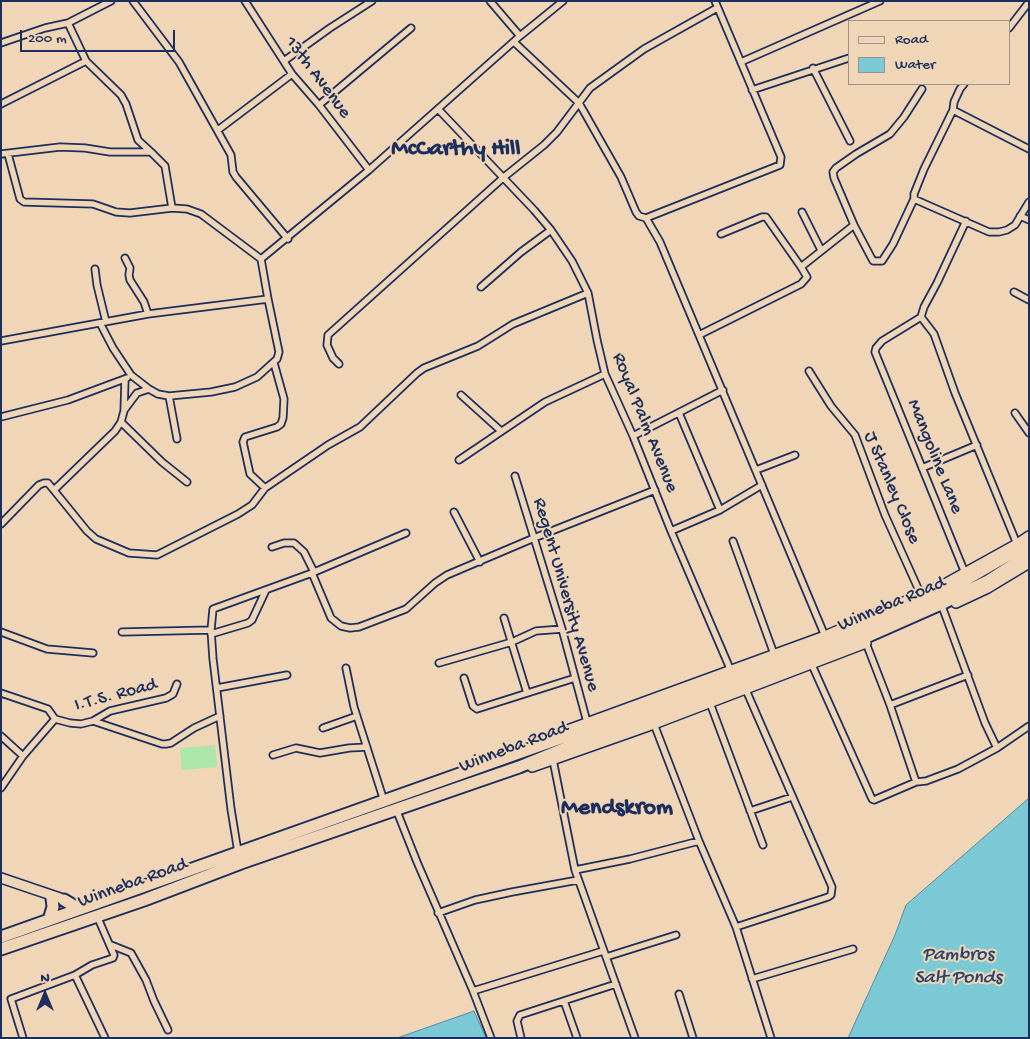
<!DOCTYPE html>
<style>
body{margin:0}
#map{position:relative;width:1030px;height:1039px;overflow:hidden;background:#f0d5b7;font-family:"Gochi Hand",sans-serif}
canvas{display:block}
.frame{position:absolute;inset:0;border:2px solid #1b2f5e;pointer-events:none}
.legend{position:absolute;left:848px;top:20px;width:162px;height:65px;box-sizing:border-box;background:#f0d5b7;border:1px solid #9b9393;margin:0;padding:6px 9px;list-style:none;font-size:15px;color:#1b2f5e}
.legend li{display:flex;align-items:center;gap:10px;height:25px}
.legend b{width:25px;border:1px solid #9b9393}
.north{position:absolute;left:20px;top:969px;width:50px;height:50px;-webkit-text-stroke:4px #f0d5b7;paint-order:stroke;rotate:0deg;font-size:14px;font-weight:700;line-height:20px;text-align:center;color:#1b2f5e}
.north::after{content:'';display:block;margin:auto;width:18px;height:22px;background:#1b2f5e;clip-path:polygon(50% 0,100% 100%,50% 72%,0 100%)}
.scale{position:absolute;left:20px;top:30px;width:155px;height:22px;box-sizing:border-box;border:2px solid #1b2f5e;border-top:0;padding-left:6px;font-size:15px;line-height:18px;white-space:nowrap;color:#1b2f5e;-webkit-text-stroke:4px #f0d5b7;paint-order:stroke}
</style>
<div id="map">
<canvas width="1030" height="1039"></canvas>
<div class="frame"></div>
<ul class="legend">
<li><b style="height:6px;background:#f0d5b7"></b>Road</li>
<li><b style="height:14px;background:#7ac9d5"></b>Water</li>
</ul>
<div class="north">N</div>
<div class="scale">200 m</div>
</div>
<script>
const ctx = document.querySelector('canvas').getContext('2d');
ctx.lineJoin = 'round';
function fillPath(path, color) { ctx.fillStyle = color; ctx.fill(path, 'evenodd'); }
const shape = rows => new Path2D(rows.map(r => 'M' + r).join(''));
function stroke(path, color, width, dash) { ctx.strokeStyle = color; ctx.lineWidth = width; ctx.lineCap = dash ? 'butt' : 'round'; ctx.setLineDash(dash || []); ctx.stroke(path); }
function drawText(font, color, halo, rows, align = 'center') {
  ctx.font = font + ' "Gochi Hand",sans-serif'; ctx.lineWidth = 4; ctx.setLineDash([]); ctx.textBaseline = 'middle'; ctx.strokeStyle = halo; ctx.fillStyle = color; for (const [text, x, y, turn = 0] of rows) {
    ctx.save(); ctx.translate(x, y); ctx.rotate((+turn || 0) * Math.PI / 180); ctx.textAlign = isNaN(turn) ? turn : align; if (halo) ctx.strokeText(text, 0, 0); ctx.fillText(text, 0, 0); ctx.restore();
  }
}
const green = shape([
 [215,745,217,767,182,770,180,748]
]);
const water = shape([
 [1029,798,1029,1038,848,1038,895,935,906,905,1029,798],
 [474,1011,486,1038,397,1038,474,1011]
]);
const street = shape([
 [133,1,179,62,231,155,233,172,236,177,288,239],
 [245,1,292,74,319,105,369,170],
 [490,1,520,36],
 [68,23,86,61,121,95,126,104,138,140,151,152],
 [1009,28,1029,2],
 [514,42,579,103,621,177,636,212,639,216,646,218,780,165,781,157,715,1],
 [1,43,45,28,68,23,111,1],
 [284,61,330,28,372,1],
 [741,62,880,1],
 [813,68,850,141],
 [922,89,904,117,890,134,856,154,836,168,833,172,834,178,854,225,873,261,882,261,893,244,914,199,914,194,924,169,953,110,954,102,960,89,964,84],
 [752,90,849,58],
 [1,104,86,61],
 [319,105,411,28],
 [438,109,534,210,551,230,572,261,588,293,597,340,605,374,633,436,671,531,731,671],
 [953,110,1029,149],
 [218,130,292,74],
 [1,154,60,147,85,148,110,152,151,152,165,166,172,208],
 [914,199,989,232,999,232,1007,230,1015,225,1029,202],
 [802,212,821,250],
 [1020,216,1029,220],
 [646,218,660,242,825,636],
 [721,234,762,217,766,217,801,267],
 [125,258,130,268,129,275,130,280,144,302,148,314],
 [261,259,369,170,520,36,563,1],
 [95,269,97,285,106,322],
 [481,287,521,252,551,230],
 [1014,292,1029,300],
 [921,317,934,334,955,393,1017,544],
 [100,323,113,348,131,375,149,389,158,394,169,396,211,392,235,387,257,377,277,359,279,352,268,299],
 [699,335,801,284,807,277,801,267,854,225],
 [1,341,148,314,268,299,261,259,201,214,187,209,172,208,130,213,116,212,93,204,24,202,20,199,8,154],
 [339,364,333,358,327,345,328,335,504,177,544,145,557,132,590,88,644,49,717,8],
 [809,371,831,406,855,435,885,515,921,595],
 [461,395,501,431],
 [169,396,177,439],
 [125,409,137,393,149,389],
 [679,413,720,510],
 [1015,413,1029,433],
 [1,417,68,400,127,378],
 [121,422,162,462,187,482],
 [633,436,723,390],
 [459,460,545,402,605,374],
 [922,468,977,445],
 [756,470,795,455],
 [515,476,562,629,587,722],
 [265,488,250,474,243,442,245,437,277,427,281,424,283,418,284,399,274,363],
 [54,490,115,431,121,422,124,411,125,379],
 [454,512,480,562],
 [1,524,39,485,44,483,48,483,87,531,96,539,129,553,157,555,238,514,252,505,265,488,328,445,360,427,417,373,424,368,478,346,513,324,588,293],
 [671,531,720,510,762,485],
 [733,541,774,654],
 [272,547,284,543,294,543,304,552,314,572],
 [312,573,331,618,341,626,350,628,359,627,406,609,435,583,447,575,534,538,655,490],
 [965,573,875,352,876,348,882,341,921,317,924,307,937,283,966,221],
 [943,609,985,723,997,748],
 [504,618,527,693],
 [1,632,47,649,93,653],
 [122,632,211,630],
 [211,634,248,623,252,620,266,590],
 [866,643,890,705,916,782],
 [439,663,512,642,536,631,562,629],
 [812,665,872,799,874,800,916,782,926,781,958,769,997,748,1029,726],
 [346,668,354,707,384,801],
 [464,678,473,706,477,709,575,678],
 [217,688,287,675],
 [1,693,48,709,55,719],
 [710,703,763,845],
 [890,705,968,675],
 [93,721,162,744,166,744,171,743,194,728,220,716],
 [654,724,699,841,736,927,828,897,831,895,832,887,746,690],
 [323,728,357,716],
 [1,736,23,756],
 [273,755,296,748,320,753,349,748,367,747],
 [553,760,575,870,635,1038],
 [1,788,23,756,55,719,70,723,81,724,93,721,110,711,166,698,173,694,177,684],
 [396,809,417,862,473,991,491,1038],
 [750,811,792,797],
 [238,852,231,809,213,659,211,630,213,609,312,573,406,533],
 [575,870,630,859,699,841],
 [438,913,475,900,512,892,578,880],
 [736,927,771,1038],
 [111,945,131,953,146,980,154,1001,168,1030],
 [606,957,676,935],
 [75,975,105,1038],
 [752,979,853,949],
 [473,991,603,951],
 [679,994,693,1038],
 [564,1001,577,1038],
 [23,1038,11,999,75,975,92,965,113,958,114,955,97,916],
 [521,1038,517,1021,520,1015,616,984]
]);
const secondary = shape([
 [956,603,988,588,1029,563],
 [562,732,825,636,943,585,1017,544,1029,536],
 [532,767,654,724,866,643],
 [1,878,60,898]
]);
const highway = shape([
 [64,900,74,906,86,907],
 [49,920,53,907,52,898],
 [1,937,828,643,948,590,1029,543],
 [1,949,144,900,241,863,519,767,600,734,778,671,864,638,941,604,988,581,1029,555]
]);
const streetNames = [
 ["13th Avenue",317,78,53],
 ["Royal Palm Avenue",644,423,68],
 ["Mangoline Lane",934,457,68],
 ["J Stanley Close",891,488,67],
 ["Regent University Avenue",565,595,74],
 ["Winneba Road",892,605,-23],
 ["I.T.S. Road",116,696,-15],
 ["Winneba Road",514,748,-21],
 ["Winneba Road",133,884,-20]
];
const waterNames = [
 ["Pambros",958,956],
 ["Salt Ponds",958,979]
];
const districtNames = [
 ["McCarthy Hill",456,150],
 ["Mendskrom",617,809]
];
fillPath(green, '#ade6aa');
fillPath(water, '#7ac9d5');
stroke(water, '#548ba5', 1);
stroke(street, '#1b2f5e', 9);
stroke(secondary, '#1b2f5e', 12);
stroke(highway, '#1b2f5e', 15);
stroke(street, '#f0d5b7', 5.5);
stroke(secondary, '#f0d5b7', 9);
stroke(highway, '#f0d5b7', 11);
drawText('19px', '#1b2f5e', '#f0d5b7', streetNames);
drawText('italic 20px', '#294670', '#f0d5b7', waterNames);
drawText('bold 24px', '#1b2f5e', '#f0d5b7', districtNames);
</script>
